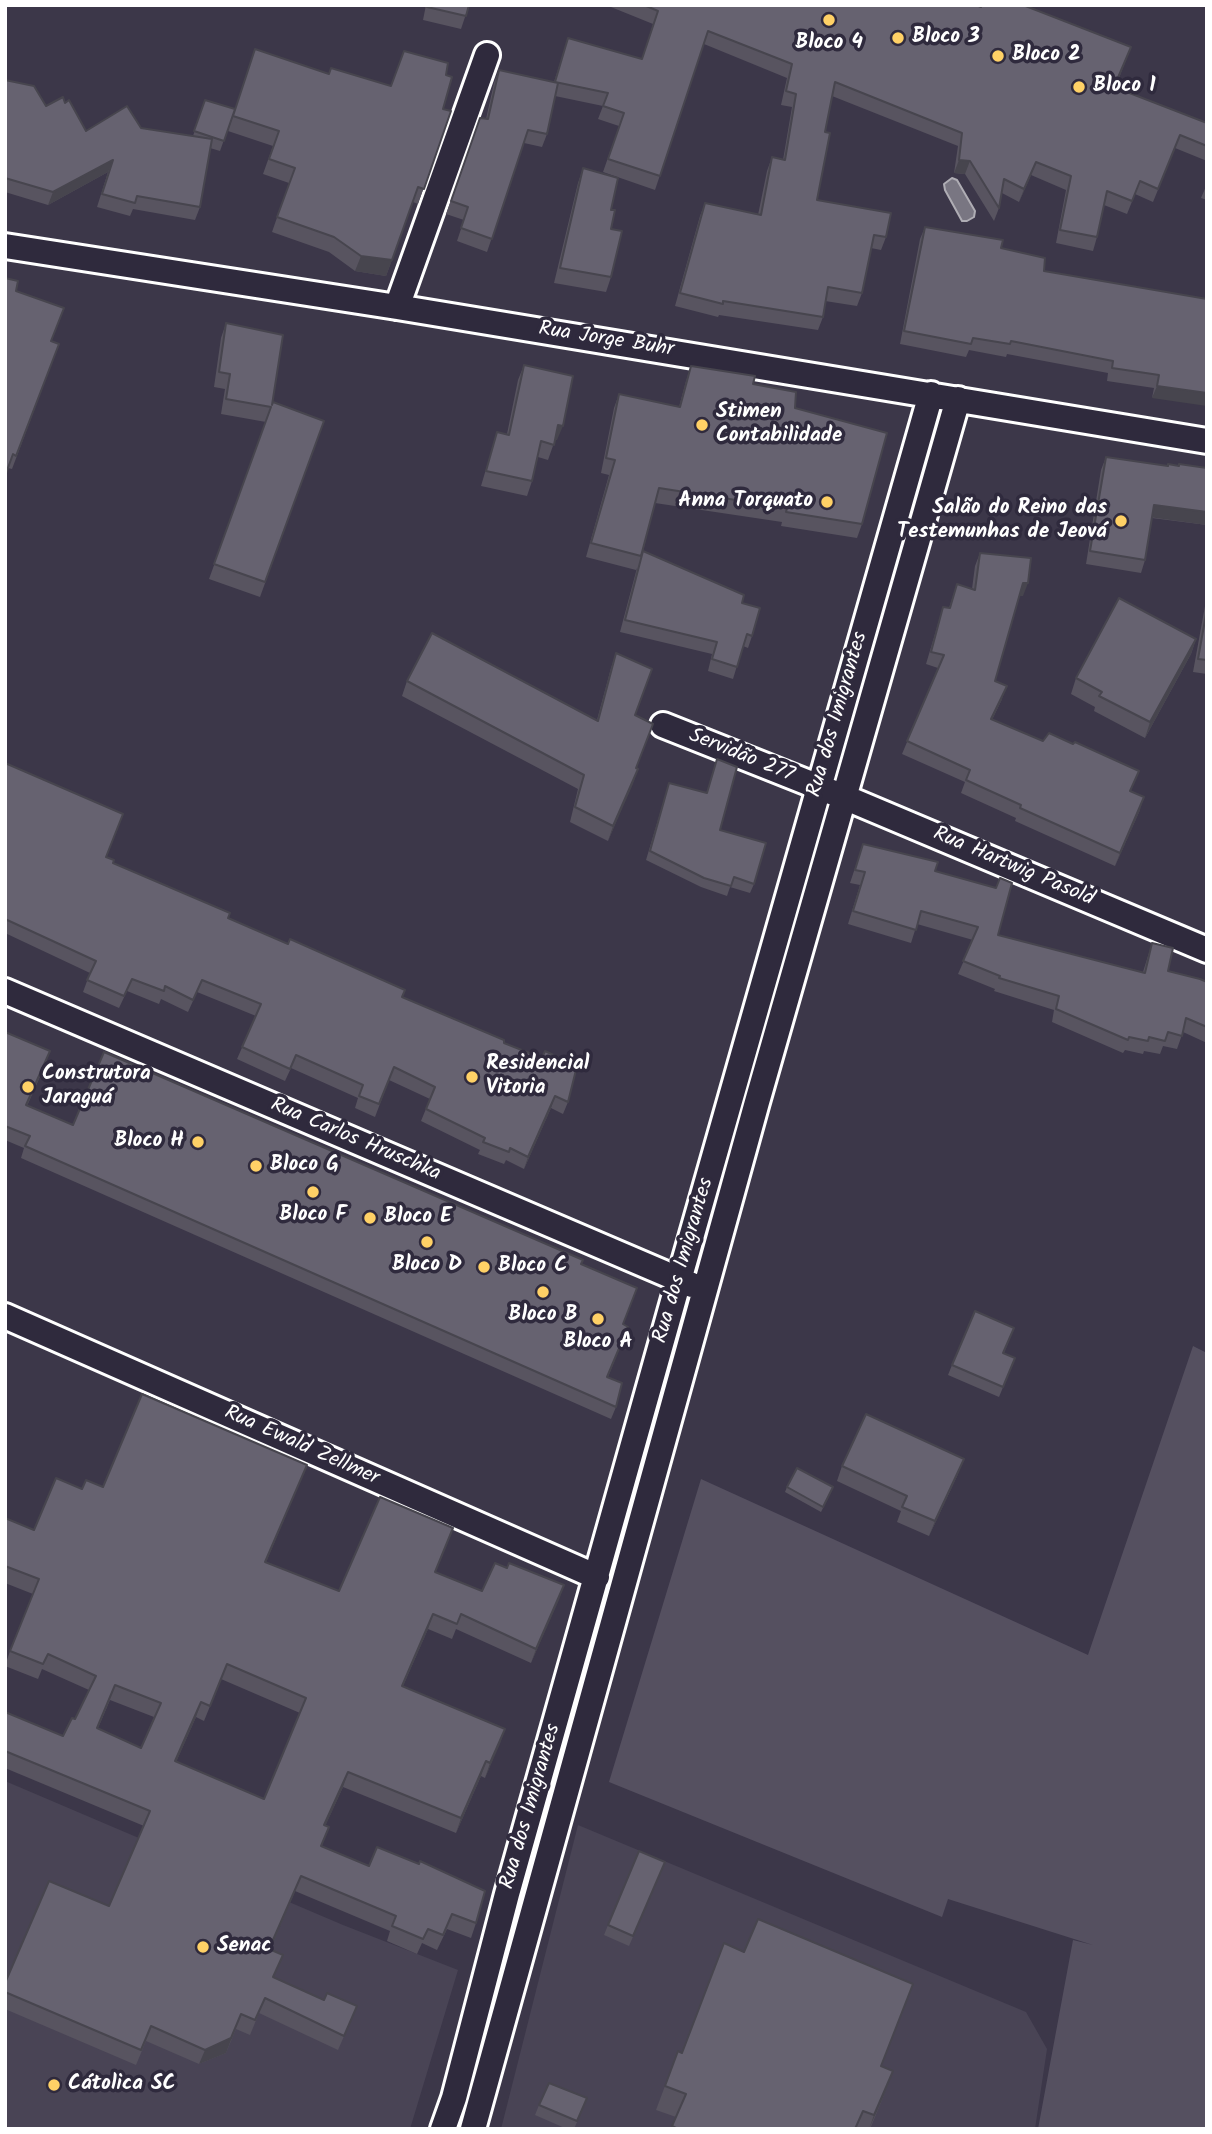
<!DOCTYPE html>
<meta charset="utf-8">
<style>
body{margin:0}
#map{position:relative;width:1212px;height:2134px;overflow:hidden;background:#3c3749;font-family:Kalam,sans-serif}
canvas{display:block}
.frame{position:absolute;inset:0;border:7px solid #fff;pointer-events:none}
</style>
<div id="map">
<canvas width="1212" height="2134"></canvas>
<div class="frame"></div>
</div>
<script>
const ctx = document.querySelector('canvas').getContext('2d');
ctx.lineJoin = 'round';
function fillPath(path, color) { ctx.fillStyle = color; ctx.fill(path, 'evenodd'); }
const shape = rows => new Path2D(rows.map(r => 'M' + r).join(''));
function stroke(path, color, width, dash) { ctx.strokeStyle = color; ctx.lineWidth = width; ctx.lineCap = dash ? 'butt' : 'round'; ctx.setLineDash(dash || []); ctx.stroke(path); }
function drawText(font, color, halo, rows, align = 'center') {
  ctx.font = font + ' Kalam,sans-serif'; ctx.lineWidth = 7; ctx.setLineDash([]); ctx.textBaseline = 'middle'; ctx.strokeStyle = halo; ctx.fillStyle = color; for (const [text, x, y, turn = 0] of rows) {
    ctx.save(); ctx.translate(x, y); ctx.rotate((+turn || 0) * Math.PI / 180); ctx.textAlign = isNaN(turn) ? turn : align; if (halo) ctx.strokeText(text, 0, 0); ctx.fillText(text, 0, 0); ctx.restore();
  }
}
const built = shape([
 [5,1781,343,1925,458,1970,410,2129,5,2129],
 [578,1825,1026,2012,1047,2049,1035,2129,501,2129]
]);
const green = shape([
 [1193,1346,1207,1353,1207,2129,1038,2129,1073,1940,1093,1945,948,1899,942,1917,609,1782,701,1479,1088,1655]
]);
const water = shape([
 [952,178,957,180,975,211,974,217,967,221,962,221,945,190,944,184,952,178]
]);
const street = shape([
 [5,246,397,307,1207,441],
 [397,307,487,55],
 [663,725,844,797,1207,950],
 [5,991,692,1285],
 [5,1316,597,1577],
 [443,2129,454,2098,507,1894,679,1280,931,394],
 [473,2129,757,1102,958,399]
]);
const wall = shape([
 [426,5,469,5,461,29,423,20],
 [606,5,976,5,1126,60,1115,88,1207,123,1207,161,1175,148,1153,202,1135,194,1127,214,1104,205,1097,237,1093,251,1056,243,1066,190,1031,175,1019,202,1002,193,999,208,994,221,965,174,954,173,958,146,832,96,825,132,817,200,886,237,881,250,871,248,862,293,857,306,825,301,823,317,818,330,719,315,718,317,675,306,700,216,705,203,758,215,767,171,772,157,783,160,792,107,781,105,787,78,704,44,655,190,603,172,619,126,598,119,603,106,555,96,547,134,542,147,524,143,487,252,457,241,464,220,446,214,480,118,486,119,494,83,499,70,554,82,568,38,642,59,653,24],
 [255,49,329,74,391,86,446,75,443,109,451,111,418,204,413,202,386,276,355,271,329,252,272,232,289,183,263,174,273,146,228,131],
 [5,80,46,106,65,103,86,131,141,128,193,136,205,100,235,109,220,151,210,148,200,207,195,220,133,209,130,216,97,207,108,172,48,205,5,192],
 [583,168,611,210,611,277,606,292,554,283,578,183],
 [1207,184,1207,200,1201,198],
 [925,227,1001,248,1044,271,1207,299,1152,398,1154,388,1107,381,1108,373,1007,354,1006,357,969,350,966,357,900,344,920,239],
 [16,291,51,341,59,344,12,469,8,468],
 [226,323,272,405,324,421,260,597,209,579,266,422,221,414,225,389,214,387,221,338],
 [524,365,557,440,555,440,548,460,538,457,532,481,527,496,481,486,497,432,507,434,518,380],
 [691,366,753,384,795,408,862,524,857,538,781,526,782,522,655,503,643,551,742,603,752,636,748,648,743,646,733,679,708,671,712,654,620,632,637,568,636,570,586,557,609,475,601,473,614,408,619,394,679,407,686,381],
 [1106,457,1167,466,1179,466,1207,468,1207,525,1152,518,1145,560,1141,573,1086,564,1101,470],
 [980,553,1023,596,1019,596,995,681,1002,699,992,720,1131,792,1140,810,1115,866,1015,821,1016,818,961,793,965,782,902,754,938,668,926,664,943,607,949,608,957,584,972,589,975,566],
 [1207,595,1207,674,1193,672],
 [1196,639,1191,654,1145,738,1094,711,1095,707,1071,694,1076,678],
 [616,653,635,715,636,768,638,769,608,841,570,822,578,789,402,696,407,681,597,720,611,668],
 [717,759,720,830,754,884,750,893,730,887,727,896,701,887,646,860,669,783,707,793],
 [5,763,113,863,228,918,504,1043,568,1102,563,1114,551,1108,524,1169,506,1160,504,1164,478,1154,480,1150,421,1121,430,1099,389,1080,375,1117,355,1108,358,1098,291,1068,285,1081,237,1059,256,1016,197,992,188,1012,161,999,159,1004,127,991,119,1008,83,992,90,973,5,933],
 [863,844,935,871,998,935,1143,972,1152,943,1168,971,1207,982,1207,1043,1183,1032,1177,1049,1163,1046,1160,1054,1144,1051,1143,1054,1125,1050,1123,1053,1052,1022,1054,1010,994,991,995,989,958,974,973,940,917,924,911,943,848,924,860,885,850,883],
 [5,1032,46,1063,27,1106,73,1125,581,1264,623,1324,628,1327,608,1377,616,1407,611,1419,21,1158,24,1148,5,1140],
 [1010,1338,1004,1353,1015,1358,999,1397,948,1375,952,1365],
 [307,1465,266,1562,339,1591,453,1528,435,1573,482,1591,507,1568,564,1585,531,1663,456,1629,452,1639,428,1629,403,1686,505,1729,485,1778,481,1776,456,1833,343,1787,325,1826,322,1846,476,1923,471,1938,447,1929,437,1950,422,1943,417,1954,387,1941,390,1931,295,1891,270,1950,274,1978,351,2020,338,2050,259,2013,250,2035,236,2029,226,2053,199,2064,146,2041,136,2065,5,2009,5,1983,109,1906,144,1826,5,1768,5,1712,63,1736,75,1719,89,1690,42,1669,38,1679,5,1666,10,1651,33,1594,5,1583,5,1518,34,1530,82,1489],
 [221,1679,300,1713,264,1799,176,1762,196,1717,204,1721],
 [110,1700,154,1717,141,1748,98,1728],
 [842,1466,958,1474,929,1536,897,1522,901,1511,837,1481],
 [787,1487,831,1492,821,1512,785,1492],
 [665,1862,629,1946,604,1935,608,1925],
 [678,2051,682,2053,882,2066,893,2071,884,2095,870,2129,671,2129,676,2117,656,2110],
 [539,2105,583,2108,574,2129,567,2129,535,2115]
]);
const shadedWall = shape([
 [113,160,108,172,48,205,53,192],
 [959,160,970,161,965,174,954,173],
 [1036,162,1031,175,1019,202,1024,189],
 [361,256,392,260,386,276,355,271],
 [1157,386,1207,393,1207,406,1152,398],
 [558,425,563,426,557,440,553,440],
 [1154,505,1207,512,1207,525,1149,517],
 [1023,583,1028,583,1023,596,1018,596],
 [1196,639,1191,654,1145,738,1150,722],
 [1007,686,1002,699,986,732,991,719],
 [638,769,633,784,608,841,613,826],
 [1144,797,1140,810,1115,866,1120,853],
 [555,1096,551,1108,524,1169,528,1157],
 [964,1459,958,1474,929,1536,935,1521],
 [307,1465,301,1479,260,1577,265,1562],
 [564,1585,559,1600,531,1663,536,1649],
 [433,1614,428,1629,396,1701,402,1686],
 [201,1702,196,1717,170,1776,175,1761],
 [505,1729,500,1744,485,1778,490,1763],
 [486,1761,481,1776,456,1833,461,1818],
 [348,1772,343,1787,319,1840,324,1825],
 [301,1876,295,1891,264,1964,269,1949],
 [241,2014,226,2053,199,2064,205,2050],
 [893,2071,884,2095,869,2129,874,2115]
]);
const building = shape([
 [428,5,469,5,466,16,427,7,428,5],
 [644,5,976,5,981,7,982,5,1023,5,1131,47,1114,87,1207,123,1207,146,1180,135,1158,189,1140,181,1132,201,1107,191,1097,237,1060,230,1071,176,1036,162,1024,189,1004,179,999,208,970,161,959,160,962,133,835,82,825,132,830,133,817,200,891,213,886,237,874,235,862,293,828,287,823,317,723,301,723,304,680,293,705,203,761,215,772,157,785,160,796,94,786,91,792,64,708,31,660,176,608,159,624,113,603,106,608,93,555,82,568,38,642,59,658,11,644,5],
 [255,49,329,74,331,68,391,86,404,51,448,63,446,75,452,77,443,109,451,111,424,189,418,187,392,260,361,256,334,237,277,217,295,168,269,159,279,131,233,116,255,49],
 [499,70,558,83,547,134,528,130,492,239,461,228,468,207,451,201,480,118,488,119,499,70],
 [5,80,34,86,46,106,63,97,65,103,69,100,86,131,127,106,141,128,212,139,200,207,137,196,135,203,102,194,113,160,53,192,5,178,5,80],
 [205,100,235,109,224,141,194,131,205,100],
 [583,168,618,178,611,210,615,210,611,229,622,231,611,277,560,268,583,168],
 [925,227,1003,240,1001,248,1045,258,1044,271,1207,299,1207,393,1157,386,1159,375,1112,368,1113,361,1011,341,1010,344,973,338,971,344,904,331,925,227],
 [5,278,18,281,16,291,64,308,51,341,59,344,16,456,13,454,5,476,5,278],
 [226,323,283,335,272,405,273,402,324,421,265,582,214,564,271,407,226,399,230,374,219,372,226,323],
 [524,365,573,376,563,426,558,425,554,445,541,441,532,481,486,471,497,432,509,435,524,365],
 [691,366,755,376,753,384,796,392,795,408,887,433,862,524,786,512,787,508,659,488,641,556,591,543,615,460,606,458,619,394,680,407,691,366],
 [1106,457,1168,466,1168,464,1179,466,1179,464,1207,468,1207,512,1154,505,1145,560,1090,551,1106,457],
 [643,551,744,595,742,603,760,608,752,636,747,634,737,667,712,659,717,642,625,620,643,551],
 [980,553,1031,558,1028,583,1023,583,995,681,1007,686,991,719,1043,741,1049,733,1073,744,1075,742,1139,771,1130,791,1144,797,1120,853,1020,808,1021,805,966,780,970,770,907,741,944,655,931,652,943,607,950,608,957,584,975,590,980,553],
 [1119,598,1196,639,1150,722,1099,696,1102,692,1076,678,1119,598],
 [1207,609,1207,660,1198,659,1207,609],
 [432,633,598,721,616,653,652,669,635,715,653,724,636,768,638,769,613,826,575,807,584,775,407,681,432,633],
 [717,759,737,767,720,830,766,843,754,884,734,877,731,886,704,878,650,851,669,783,707,793,717,759],
 [5,763,123,814,106,857,114,860,113,863,230,913,228,918,288,944,290,939,405,990,402,997,504,1040,504,1043,542,1058,545,1051,577,1066,568,1102,555,1096,528,1157,510,1148,509,1152,483,1142,485,1138,426,1109,435,1087,394,1067,379,1104,359,1096,363,1085,296,1055,290,1069,242,1047,261,1004,202,980,193,1000,165,986,164,991,132,979,124,996,87,980,96,961,5,919,5,763],
 [863,844,938,862,935,871,996,888,1000,878,1012,883,998,935,1145,973,1152,943,1173,948,1168,971,1200,979,1207,982,1207,1027,1186,1018,1182,1036,1168,1032,1165,1041,1149,1037,1148,1041,1129,1037,1128,1040,1056,1009,1059,996,999,978,1000,976,963,961,978,927,921,911,916,930,853,911,865,872,855,870,863,844],
 [5,1032,50,1051,26,1105,73,1125,104,1052,583,1260,581,1264,637,1288,623,1324,628,1327,607,1377,622,1383,616,1407,25,1146,30,1136,5,1126,5,1032],
 [975,1311,1014,1328,1003,1353,1015,1358,1003,1387,952,1365,975,1311],
 [142,1394,307,1465,265,1562,339,1591,380,1497,453,1528,435,1572,482,1591,495,1563,507,1568,509,1563,564,1585,536,1649,461,1614,457,1624,433,1614,402,1686,505,1729,490,1763,486,1761,461,1818,348,1772,324,1825,329,1827,321,1846,369,1866,377,1847,419,1864,420,1861,485,1891,476,1923,452,1914,443,1935,428,1929,423,1939,392,1926,396,1916,301,1876,269,1949,283,1955,273,1977,324,2000,327,1993,357,2006,344,2036,265,1998,255,2020,241,2014,231,2038,205,2050,151,2026,141,2050,5,1992,5,1983,49,1881,109,1906,150,1811,5,1751,5,1712,63,1736,72,1718,75,1719,96,1676,48,1654,43,1664,10,1651,39,1579,5,1566,5,1518,34,1530,56,1478,82,1489,86,1480,103,1487,142,1394],
 [227,1664,306,1698,264,1799,175,1761,201,1702,210,1706,227,1664],
 [115,1685,161,1703,141,1748,97,1728,115,1685],
 [866,1414,964,1459,935,1521,902,1507,907,1496,842,1466,866,1414],
 [797,1468,833,1487,823,1507,787,1487,797,1468],
 [639,1851,665,1862,633,1936,608,1925,639,1851],
 [758,1919,913,1984,881,2066,893,2071,874,2115,863,2111,855,2129,678,2129,672,2126,686,2094,665,2086,678,2051,682,2053,724,1943,744,1952,758,1919],
 [549,2083,587,2098,577,2121,539,2105,549,2083]
]);
const markers = [
 [829,20,7,"#ffd166"],
 [898,38,7,"#ffd166"],
 [998,56,7,"#ffd166"],
 [1079,87,7,"#ffd166"],
 [702,425,7,"#ffd166"],
 [827,502,7,"#ffd166"],
 [1121,521,7,"#ffd166"],
 [472,1077,7,"#ffd166"],
 [28,1087,7,"#ffd166"],
 [198,1142,7,"#ffd166"],
 [256,1166,7,"#ffd166"],
 [313,1192,7,"#ffd166"],
 [370,1218,7,"#ffd166"],
 [427,1242,7,"#ffd166"],
 [484,1267,7,"#ffd166"],
 [543,1292,7,"#ffd166"],
 [598,1319,7,"#ffd166"],
 [203,1947,7,"#ffd166"],
 [54,2085,7,"#ffd166"]
];
const poiNames = [
 ["Bloco 3",912,38],
 ["Bloco 4",829,44,"center"],
 ["Bloco 2",1012,56],
 ["Bloco 1",1093,87],
 ["Stimen",716,413],
 ["Contabilidade",716,437],
 ["Anna Torquato",813,502,"right"],
 ["Salão do Reino das",1107,509,"right"],
 ["Testemunhas de Jeová",1107,533,"right"],
 ["Residencial",486,1065],
 ["Vitoria",486,1089],
 ["Construtora",42,1075],
 ["Jaraguá",42,1099],
 ["Bloco H",184,1142,"right"],
 ["Bloco G",270,1166],
 ["Bloco F",313,1216,"center"],
 ["Bloco E",384,1218],
 ["Bloco D",427,1266,"center"],
 ["Bloco C",498,1267],
 ["Bloco B",543,1316,"center"],
 ["Bloco A",598,1343,"center"],
 ["Senac",217,1947],
 ["Cátolica SC",68,2085]
];
const streetNames = [
 ["Rua Jorge Buhr",606,341,9],
 ["Rua dos Imigrantes",839,715,-74],
 ["Servidão 277",741,757,22],
 ["Rua Hartwig Pasold",1013,868,23],
 ["Rua Carlos Hruschka",355,1141,23],
 ["Rua dos Imigrantes",685,1261,-74],
 ["Rua Ewald Zellmer",301,1447,24],
 ["Rua dos Imigrantes",532,1807,-74]
];
fillPath(built, '#494455');
fillPath(green, '#555060');
fillPath(water, '#797682');
stroke(water, '#afadb4', 2);
stroke(street, '#fff', 30);
stroke(street, '#2f2a3d', 24);
fillPath(wall, '#585460');
fillPath(shadedWall, '#47454e');
fillPath(building, '#666270');
stroke(building, '#47454e', 2);
for (const [x, y, r, color] of markers) { const dot = new Path2D(); dot.arc(x, y, r, 0, 2 * Math.PI); ctx.fillStyle = color; ctx.fill(dot); stroke(dot, '#2f2a3d', 2.5); }
drawText('bold 21px', '#fff', '#2f2a3d', poiNames, 'left');
drawText('21px', '#fff', '#2f2a3d', streetNames);
</script>
